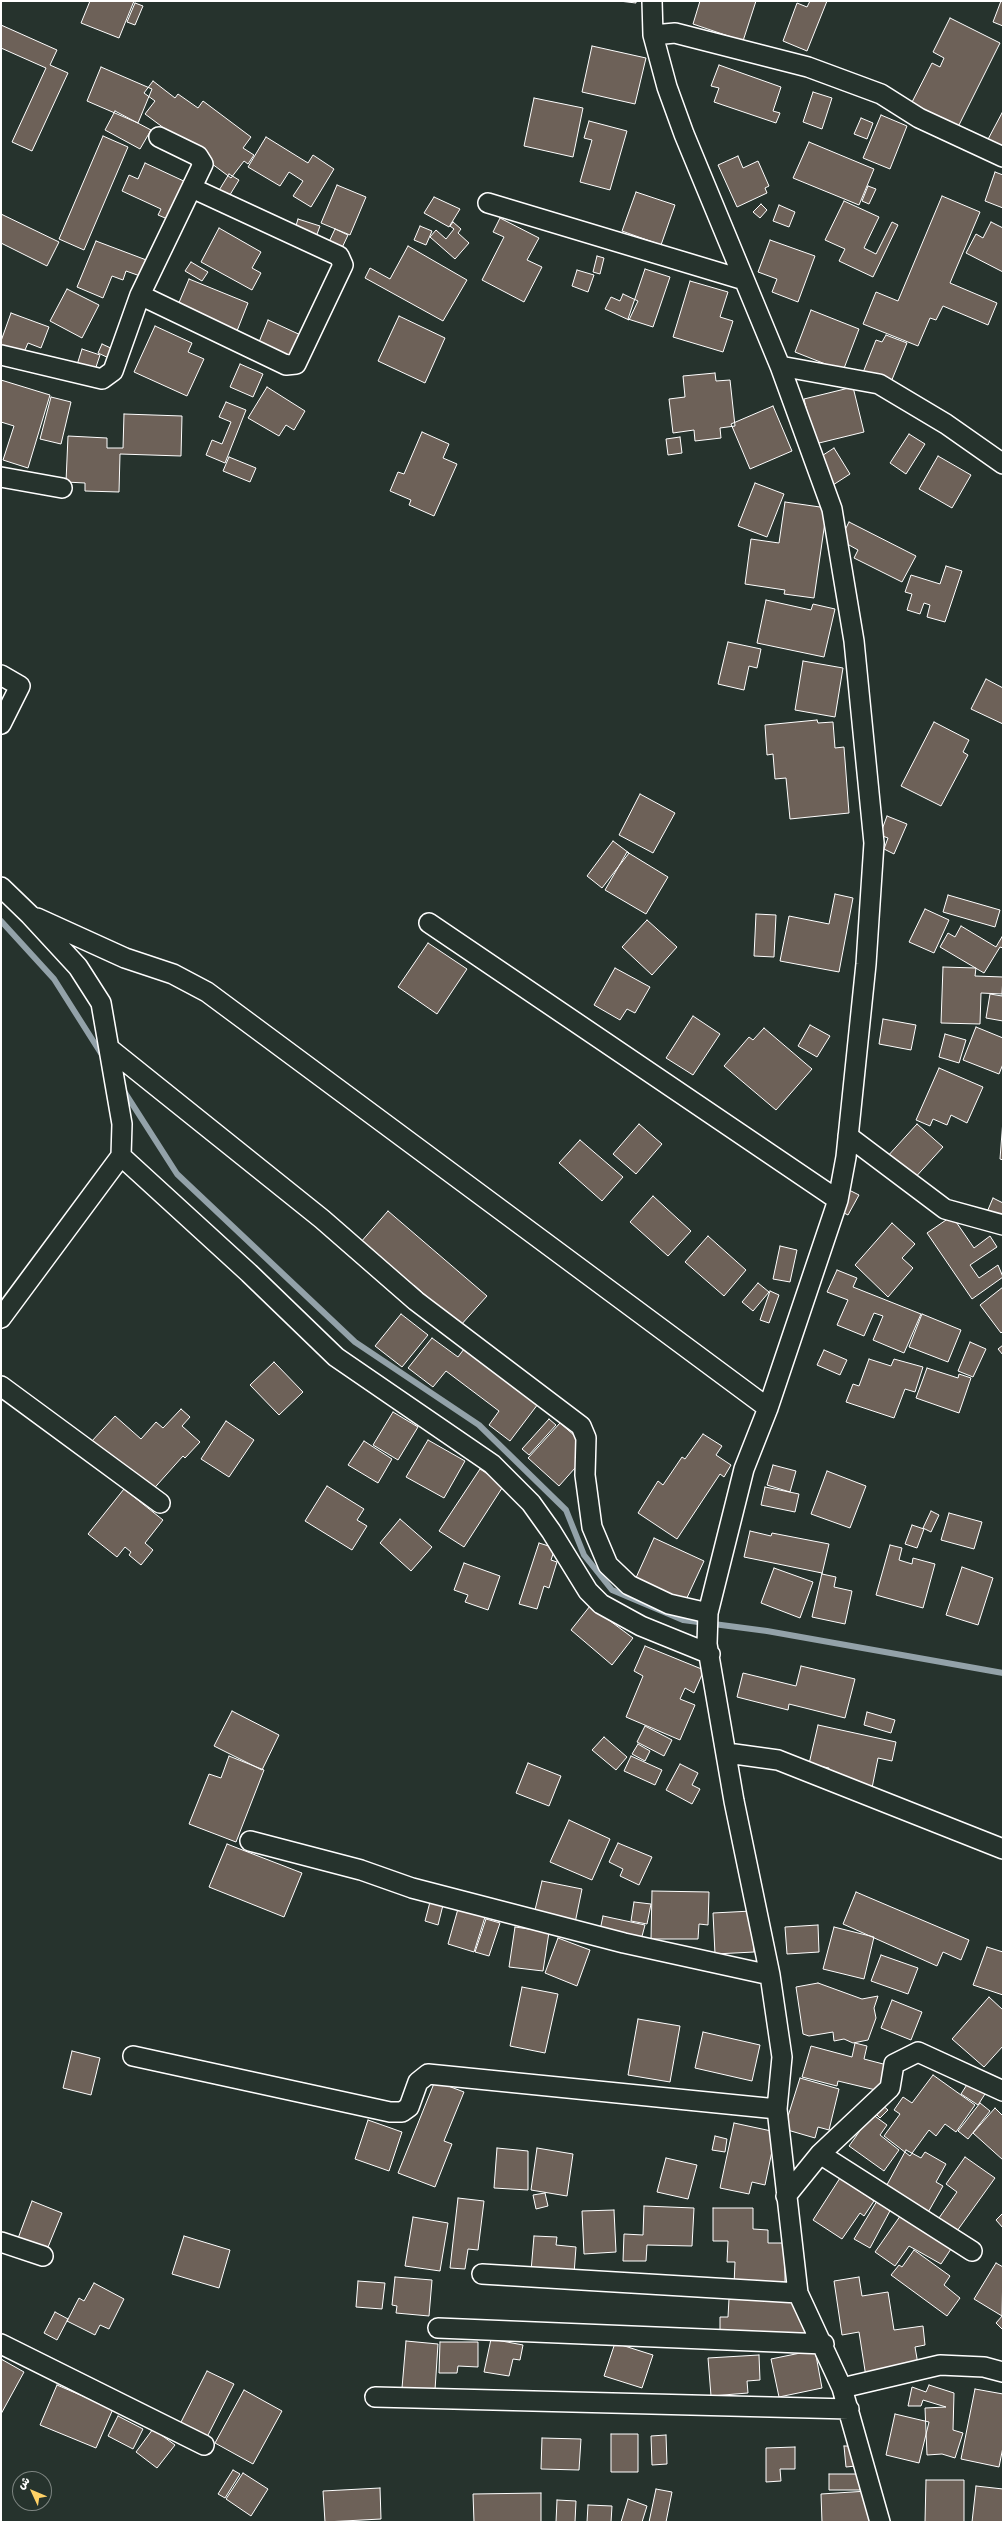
<!DOCTYPE html>
<meta charset="utf-8">
<style>
body{margin:0}
#map{position:relative;width:1004px;height:2523px;overflow:hidden;background:#26332d;font-family:"Comic Neue","Playpen Sans Arabic",sans-serif}
canvas{display:block}
.frame{position:absolute;inset:0;border:2px solid #fff;pointer-events:none}
.north{position:absolute;left:12px;top:2471px;width:40px;height:40px;box-sizing:border-box;background:#26332d;border:1px solid #7d8581;border-radius:50%;rotate:314deg;font-size:11px;font-weight:700;line-height:16px;text-align:center;color:#fff}
.north::after{content:'';display:block;margin:auto;width:14px;height:18px;background:#ffd166;clip-path:polygon(50% 0,100% 100%,50% 72%,0 100%)}
</style>
<div id="map">
<canvas width="1004" height="2523"></canvas>
<div class="frame"></div>
<div class="north">ش</div>
</div>
<script>
const ctx = document.querySelector('canvas').getContext('2d');
ctx.lineJoin = 'round';
const shape = rows => new Path2D(rows.map(r => 'M' + r).join(''));
function stroke(path, color, width, dash) { ctx.strokeStyle = color; ctx.lineWidth = width; ctx.lineCap = dash ? 'butt' : 'round'; ctx.setLineDash(dash || []); ctx.stroke(path); }
function fillPath(path, color) { ctx.fillStyle = color; ctx.fill(path, 'evenodd'); }
const stream = shape([
 [1,921,54,979,104,1058],
 [122,1088,177,1174,355,1342,479,1425,566,1510,584,1555,612,1590,683,1620,767,1631,1003,1673]
]);
const building = shape([
 [90,1,134,1,119,38,81,23,90,1],
 [619,1,636,1,636,3,619,1],
 [700,1,756,1,743,41,693,24,700,1],
 [810,1,827,1,807,51,783,41,797,3,807,7,810,1],
 [1001,1,1003,1,1003,26,993,22,1001,1],
 [135,3,143,6,135,25,127,22,135,3],
 [950,18,1000,43,956,131,909,108,932,63,940,67,944,58,933,52,950,18],
 [1,25,57,50,50,65,68,73,32,151,12,142,46,68,1,48,1,25],
 [592,46,646,58,635,104,582,92,592,46],
 [719,65,781,87,773,111,780,113,776,123,714,102,719,88,711,86,719,65],
 [101,67,152,89,138,123,87,101,101,67],
 [153,81,175,98,178,94,198,108,203,101,251,137,243,148,254,155,248,164,244,161,231,178,145,114,155,101,144,93,153,81],
 [813,92,832,98,822,129,803,122,813,92],
 [534,98,583,108,573,157,524,146,534,98],
 [115,111,151,130,140,149,105,130,115,111],
 [1003,111,1003,153,986,143,1003,111],
 [881,115,907,126,890,169,863,158,881,115],
 [861,118,873,123,867,139,854,134,861,118],
 [589,121,627,131,610,190,580,182,592,140,584,138,589,121],
 [103,136,128,147,84,250,59,239,103,136],
 [266,137,308,163,313,155,334,169,311,207,293,196,303,181,289,172,280,186,248,167,266,137],
 [809,142,874,169,859,205,793,178,809,142],
 [738,156,743,168,758,161,769,186,765,188,767,193,737,207,718,165,738,156],
 [145,163,188,183,170,220,158,215,161,209,122,191,129,175,138,179,145,163],
 [995,172,1003,175,1003,208,985,201,995,172],
 [229,174,239,180,228,198,218,192,229,174],
 [337,185,366,197,350,235,321,223,337,185],
 [868,186,876,189,869,204,862,201,868,186],
 [636,192,675,205,661,245,622,231,636,192],
 [942,196,980,212,950,283,997,303,988,325,943,306,936,320,930,318,918,346,863,324,876,292,898,301,942,196],
 [434,197,460,209,449,227,424,213,434,197],
 [844,201,879,217,864,248,876,254,892,222,898,225,873,277,839,261,845,249,825,240,844,201],
 [761,204,767,210,760,218,753,212,761,204],
 [779,205,795,212,789,227,773,221,779,205],
 [1,214,59,242,47,266,1,243,1,214],
 [500,218,539,238,527,260,542,267,524,302,482,280,504,237,493,232,500,218],
 [298,219,320,226,316,237,295,229,298,219],
 [453,222,461,229,458,233,469,243,455,259,430,237,436,230,446,239,454,229,450,226,453,222],
 [991,222,1003,228,1003,272,966,253,976,234,983,238,991,222],
 [420,226,432,231,426,245,414,240,420,226],
 [219,228,261,252,252,268,261,273,252,290,201,262,219,228],
 [335,229,348,235,341,250,328,244,335,229],
 [770,240,815,256,798,302,772,292,777,279,758,272,770,240],
 [96,241,149,261,143,277,126,271,123,280,112,276,103,298,77,287,96,241],
 [408,246,467,280,443,321,365,278,370,268,390,279,408,246],
 [597,256,604,258,600,274,593,272,597,256],
 [191,262,208,272,202,281,185,271,191,262],
 [645,269,670,277,653,327,628,319,645,269],
 [577,270,594,275,588,292,572,286,577,270],
 [189,279,248,303,235,336,175,312,189,279],
 [690,281,728,292,720,317,733,321,723,352,673,337,690,281],
 [67,289,99,305,82,338,50,321,67,289],
 [623,294,638,301,629,320,605,309,611,297,620,301,623,294],
 [811,310,859,329,843,371,795,352,811,310],
 [11,313,49,327,41,348,28,343,22,357,1,350,1,341,11,313],
 [399,316,445,338,425,383,378,361,399,316],
 [268,320,305,337,295,358,259,342,268,320],
 [155,326,192,343,188,352,204,359,187,396,134,372,155,326],
 [886,335,907,343,889,387,862,375,876,340,882,342,886,335],
 [102,344,115,350,111,359,98,353,102,344],
 [82,349,100,355,94,373,76,368,82,349],
 [240,364,263,374,253,397,230,387,240,364],
 [715,373,716,381,730,380,735,426,720,428,721,438,695,441,694,430,673,433,669,399,685,397,683,376,715,373],
 [1,380,50,395,28,468,3,460,14,426,1,422,1,380],
 [267,387,305,411,294,430,286,425,279,436,248,418,267,387],
 [853,387,864,432,815,444,804,399,853,387],
 [51,397,71,402,61,444,40,439,51,397],
 [226,402,246,410,225,463,206,455,212,440,222,444,231,422,219,417,226,402],
 [773,406,792,451,750,469,731,424,773,406],
 [124,414,182,416,181,456,120,454,119,492,85,491,85,483,66,482,68,436,107,438,107,448,123,448,124,414],
 [422,432,449,444,443,458,457,464,434,516,409,505,411,500,390,491,398,472,404,474,422,432],
 [909,434,925,444,906,474,890,463,909,434],
 [680,437,682,453,668,455,666,439,680,437],
 [834,448,850,474,833,485,817,459,834,448],
 [938,456,971,475,952,508,919,489,938,456],
 [229,457,256,468,250,482,223,471,229,457],
 [755,483,784,494,767,537,738,526,755,483],
 [785,502,827,508,814,598,784,594,785,590,745,584,751,539,779,543,785,502],
 [849,522,916,556,902,582,854,558,858,550,840,540,849,522],
 [946,566,962,571,945,622,927,617,930,605,924,603,920,614,907,610,912,594,905,592,911,575,940,584,946,566],
 [766,600,811,610,813,604,835,609,824,657,757,643,766,600],
 [728,642,761,649,757,668,749,666,744,690,718,684,728,642],
 [803,661,843,668,835,717,795,710,803,661],
 [986,679,1003,688,1003,724,971,709,986,679],
 [817,720,818,723,833,722,835,748,844,747,849,813,790,819,786,778,775,779,773,754,767,755,765,725,817,720],
 [934,722,969,740,963,752,968,755,941,806,901,786,934,722],
 [640,794,675,813,653,853,619,835,640,794],
 [887,816,907,824,894,854,884,849,888,838,880,835,887,816],
 [613,841,629,853,602,888,587,876,613,841],
 [627,852,668,877,646,914,605,890,627,852],
 [835,894,853,898,839,972,780,961,789,916,829,924,835,894],
 [948,895,1000,910,995,927,943,912,948,895],
 [925,909,949,920,934,953,909,942,925,909],
 [756,914,776,915,774,957,754,956,756,914],
 [647,920,677,947,652,975,622,947,647,920],
 [961,926,996,947,1003,935,1003,948,1000,947,984,973,940,947,948,933,955,937,961,926],
 [428,943,467,969,437,1014,398,987,428,943],
 [943,967,976,968,975,976,1003,977,1002,994,981,993,980,1024,941,1023,943,967],
 [615,968,650,987,635,1013,627,1009,620,1020,594,1005,615,968],
 [1003,991,1003,1021,986,1018,990,994,1002,996,1003,991],
 [693,1016,720,1034,693,1075,666,1058,693,1016],
 [883,1019,916,1025,911,1050,879,1044,883,1019],
 [810,1025,830,1036,817,1057,798,1046,810,1025],
 [976,1027,1003,1038,1003,1064,999,1074,963,1060,976,1027],
 [764,1028,812,1069,776,1110,724,1066,749,1037,753,1040,764,1028],
 [945,1034,966,1040,959,1063,939,1057,945,1034],
 [939,1068,983,1087,967,1123,951,1115,947,1125,933,1119,930,1126,916,1120,939,1068],
 [1003,1120,1003,1160,1000,1159,1003,1120],
 [639,1124,662,1144,636,1174,613,1154,639,1124],
 [917,1124,943,1147,912,1181,886,1158,917,1124],
 [580,1140,623,1177,602,1201,559,1163,580,1140],
 [847,1189,859,1195,848,1215,836,1209,847,1189],
 [653,1196,691,1231,668,1256,630,1222,653,1196],
 [993,1198,1003,1203,1003,1219,987,1212,993,1198],
 [388,1211,487,1296,460,1326,414,1285,411,1288,360,1243,388,1211],
 [952,1216,974,1248,990,1236,997,1247,970,1265,979,1278,998,1265,1003,1277,972,1299,927,1233,952,1216],
 [892,1223,915,1244,902,1258,913,1268,888,1297,855,1265,892,1223],
 [708,1236,746,1270,724,1296,685,1262,708,1236],
 [780,1246,797,1250,790,1282,773,1279,780,1246],
 [837,1270,857,1278,853,1287,921,1314,904,1353,873,1340,883,1316,874,1313,864,1336,837,1325,848,1300,827,1292,837,1270],
 [758,1283,769,1292,753,1311,742,1302,758,1283],
 [1003,1287,1003,1331,1001,1333,980,1305,1003,1287],
 [770,1291,779,1295,769,1323,760,1320,770,1291],
 [401,1314,428,1335,402,1367,375,1346,401,1314],
 [922,1314,961,1330,948,1362,909,1347,922,1314],
 [432,1338,458,1357,464,1349,538,1404,510,1441,489,1425,499,1411,446,1371,433,1387,408,1368,432,1338],
 [970,1342,986,1349,973,1377,958,1371,970,1342],
 [1003,1345,1003,1355,998,1349,1003,1345],
 [824,1350,847,1360,840,1375,817,1365,824,1350],
 [869,1359,891,1366,894,1359,923,1367,915,1392,905,1389,894,1418,846,1402,853,1384,859,1386,869,1359],
 [274,1362,303,1392,279,1415,250,1385,274,1362],
 [927,1368,958,1378,959,1374,971,1378,959,1413,916,1398,927,1368],
 [181,1409,190,1417,182,1426,200,1442,185,1458,183,1456,149,1494,91,1442,115,1416,141,1439,156,1422,163,1428,181,1409],
 [393,1412,418,1427,398,1460,373,1445,393,1412],
 [549,1419,556,1425,529,1455,522,1449,549,1419],
 [226,1421,254,1440,229,1477,201,1459,226,1421],
 [560,1423,591,1450,559,1486,528,1458,560,1423],
 [703,1434,722,1446,716,1455,731,1465,724,1477,720,1474,677,1539,638,1513,658,1481,663,1485,682,1457,685,1459,703,1434],
 [428,1440,465,1461,444,1498,406,1477,428,1440],
 [364,1441,392,1459,378,1483,348,1465,364,1441],
 [773,1465,796,1471,790,1492,767,1485,773,1465],
 [480,1469,504,1485,464,1547,439,1531,480,1469],
 [827,1471,866,1486,850,1528,811,1514,827,1471],
 [327,1486,364,1509,357,1520,367,1526,352,1550,305,1521,327,1486],
 [765,1487,799,1494,795,1512,761,1505,765,1487],
 [124,1489,163,1520,145,1543,153,1550,141,1565,129,1555,131,1552,125,1547,117,1557,88,1534,124,1489],
 [931,1511,939,1515,931,1532,923,1528,931,1511],
 [949,1513,982,1522,974,1549,941,1540,949,1513],
 [400,1519,432,1547,411,1571,380,1543,400,1519],
 [912,1525,924,1529,917,1548,905,1544,912,1525],
 [750,1531,771,1536,772,1533,829,1544,822,1574,836,1577,834,1587,852,1591,845,1624,812,1617,822,1573,744,1557,750,1531],
 [654,1538,704,1561,685,1602,635,1580,654,1538],
 [539,1543,555,1548,551,1560,557,1562,549,1588,544,1586,537,1609,519,1604,539,1543],
 [890,1545,902,1548,899,1560,912,1564,913,1558,935,1564,923,1608,876,1595,890,1545],
 [464,1563,500,1576,488,1610,465,1602,468,1595,454,1590,464,1563],
 [962,1567,993,1578,978,1625,946,1615,962,1567],
 [774,1568,813,1582,800,1618,761,1603,774,1568],
 [590,1606,633,1638,612,1665,571,1630,590,1606],
 [645,1646,704,1670,694,1693,685,1688,680,1699,695,1705,680,1740,626,1717,643,1676,634,1671,645,1646],
 [801,1666,855,1679,845,1718,789,1704,788,1710,737,1697,743,1673,796,1686,801,1666],
 [232,1711,279,1735,262,1770,214,1746,232,1711],
 [867,1712,895,1720,891,1733,864,1725,867,1712],
 [818,1725,896,1742,892,1761,878,1758,872,1788,827,1779,829,1768,809,1764,818,1725],
 [645,1726,672,1740,664,1756,637,1742,645,1726],
 [604,1737,627,1757,616,1770,592,1750,604,1737],
 [638,1744,650,1751,645,1761,632,1754,638,1744],
 [229,1756,264,1770,236,1842,189,1824,209,1774,221,1778,229,1756],
 [631,1756,662,1770,655,1785,624,1771,631,1756],
 [528,1763,561,1776,549,1806,516,1793,528,1763],
 [680,1764,698,1773,692,1785,700,1789,692,1804,666,1790,680,1764],
 [569,1820,610,1839,592,1880,550,1862,569,1820],
 [618,1843,652,1857,639,1885,620,1876,623,1869,609,1862,618,1843],
 [227,1844,302,1873,284,1917,209,1887,227,1844],
 [542,1881,582,1889,575,1923,534,1914,542,1881],
 [652,1891,709,1892,708,1925,699,1924,698,1939,651,1939,652,1891],
 [856,1892,969,1940,961,1960,943,1952,937,1966,843,1924,856,1892],
 [430,1902,443,1905,438,1925,425,1921,430,1902],
 [634,1902,651,1904,647,1924,631,1921,634,1902],
 [458,1909,485,1917,474,1952,448,1944,458,1909],
 [752,1911,754,1952,715,1954,713,1913,752,1911],
 [603,1916,645,1925,641,1940,600,1930,603,1916],
 [486,1919,500,1923,489,1956,475,1952,486,1919],
 [818,1925,819,1952,787,1954,785,1927,818,1925],
 [515,1927,549,1932,543,1971,509,1967,515,1927],
 [834,1927,874,1937,864,1979,823,1969,834,1927],
 [558,1938,590,1950,577,1986,545,1973,558,1938],
 [987,1947,1003,1952,1003,1995,973,1985,987,1947],
 [881,1955,918,1968,908,1994,871,1981,881,1955],
 [818,1983,862,1999,878,1996,874,2008,876,2018,868,2040,853,2043,844,2039,834,2041,833,2032,809,2036,803,2034,796,1987,818,1983],
 [522,1987,558,1994,545,2053,510,2046,522,1987],
 [989,1997,1003,2010,1003,2046,984,2067,952,2039,989,1997],
 [892,2000,922,2012,911,2040,881,2028,892,2000],
 [638,2019,680,2026,670,2082,628,2075,638,2019],
 [703,2032,760,2045,752,2081,695,2068,703,2032],
 [855,2043,867,2046,864,2059,887,2065,880,2091,838,2081,837,2086,802,2077,811,2046,852,2057,855,2043],
 [72,2051,100,2058,91,2095,63,2088,72,2051],
 [933,2075,975,2105,956,2132,945,2124,936,2136,929,2130,910,2156,884,2136,900,2114,894,2110,903,2097,912,2103,933,2075],
 [800,2078,839,2089,829,2130,818,2127,815,2138,784,2129,800,2078],
 [435,2081,464,2092,444,2141,452,2144,435,2187,398,2173,435,2081],
 [968,2083,985,2094,978,2105,961,2094,968,2083],
 [980,2103,990,2111,968,2139,958,2131,980,2103],
 [882,2105,888,2110,880,2118,874,2112,882,2105],
 [995,2108,1003,2116,1003,2160,973,2133,995,2108],
 [872,2114,887,2125,880,2135,899,2150,884,2171,849,2146,872,2114],
 [368,2120,402,2132,389,2171,355,2159,368,2120],
 [734,2123,776,2132,765,2185,752,2182,749,2194,720,2188,734,2123],
 [715,2136,727,2139,725,2152,712,2150,715,2136],
 [497,2148,528,2151,528,2190,494,2188,497,2148],
 [537,2148,573,2154,567,2196,531,2190,537,2148],
 [906,2150,921,2158,925,2152,946,2164,936,2182,943,2186,926,2216,883,2192,906,2150],
 [965,2157,995,2178,957,2231,939,2218,957,2192,946,2184,965,2157],
 [666,2158,697,2165,688,2199,657,2192,666,2158],
 [840,2178,874,2201,864,2216,860,2213,842,2239,813,2220,840,2178],
 [545,2193,548,2206,536,2209,533,2195,545,2193],
 [458,2198,484,2201,478,2250,468,2249,465,2269,450,2268,458,2198],
 [32,2201,62,2213,46,2252,17,2241,32,2201],
 [877,2201,891,2209,870,2248,854,2239,877,2201],
 [644,2206,694,2208,692,2246,647,2245,646,2261,623,2261,624,2234,643,2235,644,2206],
 [713,2208,753,2208,753,2229,768,2230,768,2243,785,2243,785,2285,734,2285,735,2262,727,2262,728,2241,713,2241,713,2208],
 [614,2210,616,2252,584,2254,582,2211,614,2210],
 [903,2212,953,2246,941,2264,909,2246,895,2266,875,2252,903,2212],
 [1003,2213,1003,2228,996,2220,1003,2213],
 [413,2217,448,2223,440,2271,405,2266,413,2217],
 [184,2236,230,2250,219,2288,172,2274,184,2236],
 [534,2236,557,2237,556,2245,576,2247,574,2274,531,2271,534,2236],
 [914,2250,950,2276,944,2285,960,2298,947,2316,891,2275,899,2265,902,2267,914,2250],
 [996,2263,1003,2267,1002,2316,974,2299,996,2263],
 [395,2277,432,2280,429,2316,396,2313,397,2306,392,2305,395,2277],
 [859,2277,862,2296,888,2292,894,2330,923,2326,925,2345,915,2347,919,2370,866,2377,859,2332,842,2335,834,2281,859,2277],
 [358,2281,385,2283,382,2309,356,2307,358,2281],
 [94,2283,124,2299,109,2329,100,2325,95,2335,67,2321,79,2298,84,2301,94,2283],
 [729,2299,807,2302,805,2341,720,2339,720,2317,728,2317,729,2299],
 [55,2312,68,2319,57,2340,44,2333,55,2312],
 [1003,2315,1003,2330,996,2323,1003,2315],
 [491,2339,523,2345,520,2360,513,2359,509,2376,484,2372,491,2339],
 [406,2341,438,2344,435,2390,402,2388,406,2341],
 [440,2342,478,2342,478,2367,458,2366,457,2373,439,2373,440,2342],
 [615,2343,653,2355,642,2388,604,2376,615,2343],
 [815,2350,822,2388,779,2397,771,2359,815,2350],
 [759,2355,760,2380,747,2381,748,2393,711,2396,708,2358,759,2355],
 [1,2359,24,2372,1,2414,1,2359],
 [207,2371,234,2384,206,2439,179,2426,207,2371],
 [57,2385,113,2409,96,2448,40,2425,57,2385],
 [929,2385,954,2393,953,2430,963,2433,955,2458,942,2454,927,2455,925,2408,946,2407,923,2400,921,2406,908,2406,912,2387,926,2392,929,2385],
 [975,2389,1003,2394,1003,2447,999,2467,961,2459,975,2389],
 [244,2390,282,2411,253,2464,215,2443,244,2390],
 [895,2414,929,2422,919,2463,886,2455,895,2414],
 [118,2416,143,2429,133,2449,108,2436,118,2416],
 [153,2429,175,2445,157,2468,136,2452,153,2429],
 [611,2434,638,2434,638,2472,611,2472,611,2434],
 [666,2435,667,2464,652,2465,651,2436,666,2435],
 [542,2438,581,2439,579,2470,541,2469,542,2438],
 [844,2446,855,2446,856,2466,846,2467,844,2446],
 [795,2447,795,2469,780,2469,781,2481,766,2482,766,2448,795,2447],
 [233,2470,240,2474,225,2498,218,2494,233,2470],
 [243,2473,268,2489,251,2516,226,2499,243,2473],
 [829,2474,860,2474,860,2490,829,2490,829,2474],
 [926,2480,964,2480,964,2522,925,2522,926,2480],
 [976,2486,1003,2489,1003,2522,972,2522,976,2486],
 [380,2488,381,2519,325,2522,323,2491,380,2488],
 [656,2489,672,2492,666,2522,649,2522,656,2489],
 [868,2491,870,2522,822,2522,821,2494,868,2491],
 [541,2493,541,2522,474,2522,473,2494,541,2493],
 [628,2499,647,2506,642,2522,621,2522,628,2499],
 [557,2500,576,2501,575,2522,556,2522,557,2500],
 [588,2505,612,2506,611,2522,587,2522,588,2505]
]);
const street = shape([
 [652,1,653,35,667,87,684,134,780,366,832,509,854,641,874,843,866,964,846,1157,838,1200,768,1408,744,1469,708,1613,707,1644,734,1801,770,1975,782,2057,777,2109,798,2293,842,2388,880,2522],
 [653,35,675,33,808,67,881,94,919,118,1003,157],
 [488,203,744,280],
 [140,295,286,365,296,364,343,265,339,256,192,188],
 [1,355,102,379,113,371,140,295,203,164,198,156,159,137],
 [780,366,879,384,946,424,1003,464],
 [1,477,62,488],
 [1,675,20,686,1,724],
 [1,887,30,915,78,967,101,1003,122,1124,121,1156,249,1273,336,1357,492,1464,531,1503,551,1531,588,1591,601,1604,641,1626,710,1654],
 [37,918,125,958,173,974,207,992,768,1408],
 [429,923,838,1200],
 [110,1049,322,1219,416,1301,581,1426,586,1438,585,1475,592,1527,608,1565,629,1585,669,1604,708,1613],
 [848,1136,945,1209,1003,1225],
 [1,1318,121,1156],
 [1,1386,160,1503],
 [727,1753,778,1760,1003,1849],
 [250,1841,361,1870,412,1888,624,1943,770,1975],
 [133,2056,390,2112,402,2112,409,2107,418,2082,428,2074,777,2109],
 [820,2154,972,2251],
 [786,2196,820,2154,890,2088,894,2064,918,2052,1003,2091],
 [1,2242,43,2256],
 [482,2274,798,2293],
 [438,2328,824,2344],
 [1,2344,204,2445],
 [842,2388,940,2365,984,2367,1003,2372],
 [375,2397,849,2409]
]);
stroke(stream, '#93a2a9', 6);
fillPath(building, '#6d6158');
stroke(building, '#fff', 1);
stroke(street, '#fff', 22);
stroke(street, '#26332d', 19);
</script>
